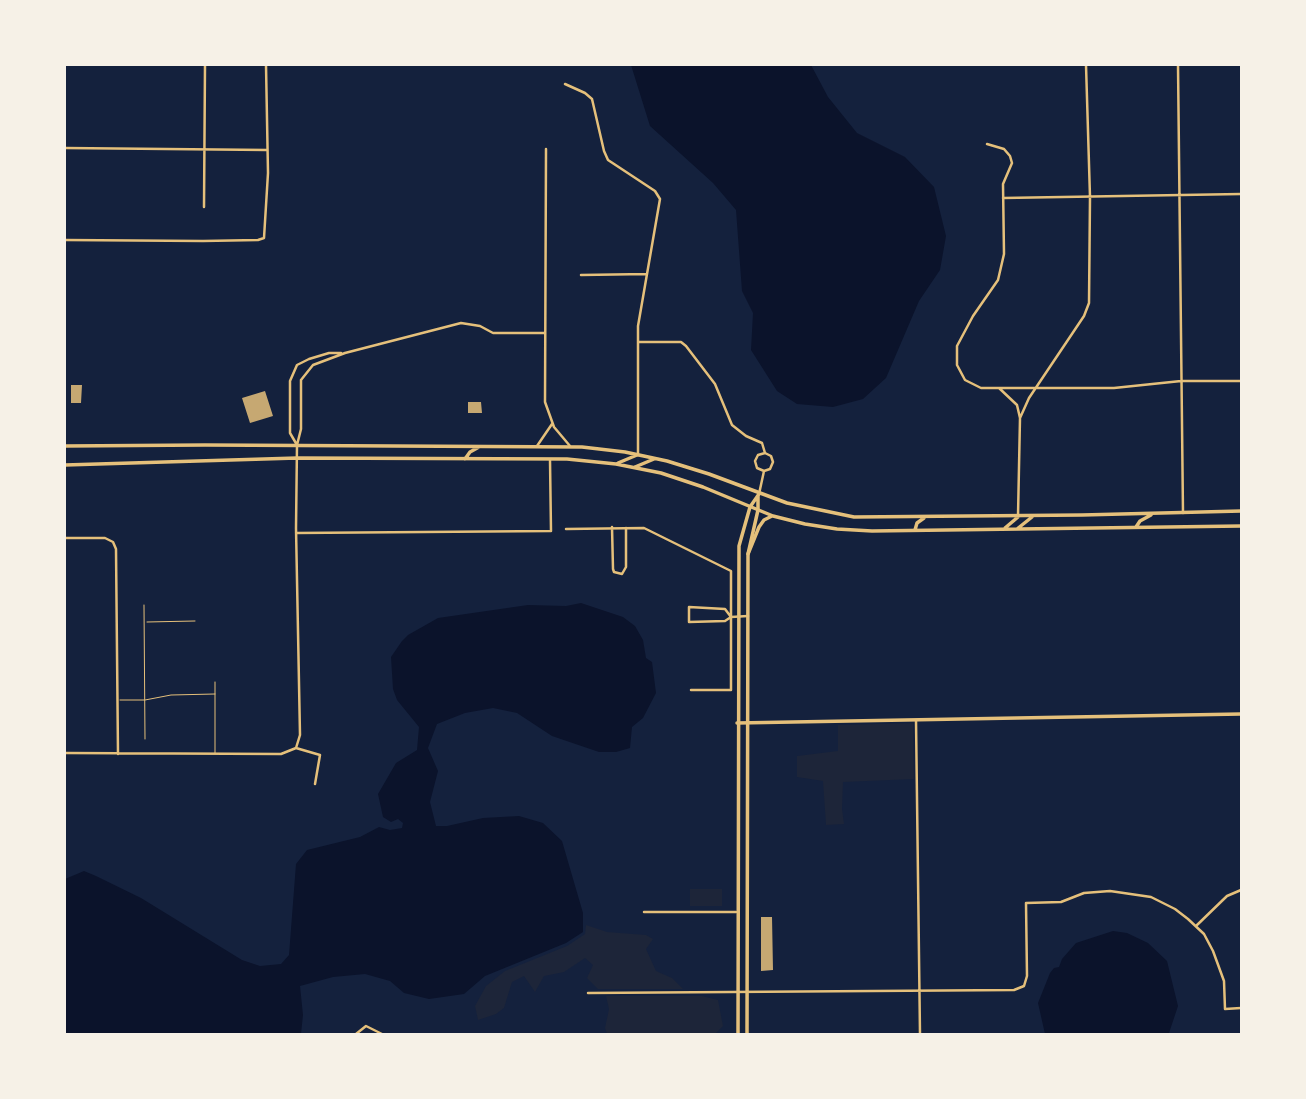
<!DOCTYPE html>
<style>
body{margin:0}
#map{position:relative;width:1306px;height:1099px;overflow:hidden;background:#14213d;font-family:"Asap Condensed",sans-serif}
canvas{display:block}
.frame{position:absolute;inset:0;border:66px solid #f6f1e7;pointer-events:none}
</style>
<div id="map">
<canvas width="1306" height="1099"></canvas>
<div class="frame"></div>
</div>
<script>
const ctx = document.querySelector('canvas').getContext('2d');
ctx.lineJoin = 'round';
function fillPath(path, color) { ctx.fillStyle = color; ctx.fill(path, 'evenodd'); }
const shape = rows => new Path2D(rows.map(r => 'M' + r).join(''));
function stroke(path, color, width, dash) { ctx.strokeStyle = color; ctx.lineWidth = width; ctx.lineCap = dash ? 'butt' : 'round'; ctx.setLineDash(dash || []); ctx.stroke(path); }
const green = shape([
 [913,723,914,779,843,782,842,809,844,824,826,825,823,781,797,777,797,756,838,751,838,725],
 [690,889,722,889,722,906,690,906],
 [586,925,607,932,646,935,653,939,646,949,656,971,672,978,683,989,598,989,587,978,593,965,585,958,564,972,544,976,535,992,524,976,512,982,504,1008,496,1014,478,1020,475,1006,486,986,505,971,567,946,585,934],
 [606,996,702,996,718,1000,723,1026,715,1034,607,1034,605,1028,609,1009]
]);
const water = shape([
 [631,65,811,65,828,97,857,133,905,157,934,187,946,236,940,270,919,301,886,378,863,399,833,407,797,404,777,391,751,350,753,313,742,291,736,210,713,183,650,126],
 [581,603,623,617,635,626,643,640,646,658,652,662,656,693,643,718,632,727,630,748,616,752,599,752,552,736,517,713,493,708,465,713,437,724,428,748,438,771,430,802,436,826,447,826,483,818,519,816,543,823,562,841,583,913,583,932,566,943,485,976,464,994,429,999,404,993,390,981,365,974,333,977,300,986,303,1015,301,1034,65,1034,65,879,84,871,96,876,141,898,242,960,260,966,281,964,289,955,296,864,307,850,360,837,379,827,390,830,402,828,403,823,398,819,391,822,383,817,378,794,396,763,417,750,419,727,397,700,393,689,391,657,402,641,408,635,438,618,528,605,566,606],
 [1113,931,1127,933,1148,943,1167,961,1178,1006,1169,1033,1045,1034,1038,1003,1050,973,1054,968,1059,967,1062,959,1076,943]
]);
const building = shape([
 [71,385,82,385,81,403,71,403],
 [265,391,273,416,250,423,242,398],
 [468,402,481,402,482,413,468,413],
 [761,917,772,917,773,970,761,971]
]);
const service = shape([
 [144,605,145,739],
 [147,622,195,621],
 [215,682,215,753],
 [120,700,145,700,171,695,215,694]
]);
const minor = shape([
 [1178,65,1183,513],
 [565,84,585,93,592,99,604,151,608,160,655,191,660,199,638,326,638,455],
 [987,144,1004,149,1010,156,1012,163,1003,184,1004,254,998,280,973,316,957,346,957,365,965,380,981,388,1114,388,1181,381,1241,381],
 [65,148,267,150],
 [546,149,545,402,554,427,570,446],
 [1003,198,1241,194],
 [204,207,205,65],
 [65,240,203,241,258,240,264,238,268,173,266,65],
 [581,275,647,274],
 [638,342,681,342,686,346,715,384,732,425,746,436,762,443,765,453],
 [999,388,1017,405,1020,418],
 [297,445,290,433,290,381,297,365,309,359,329,353,341,353],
 [537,446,552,424],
 [759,494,764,471,770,469,773,462,771,456,765,453,758,455,755,461,757,468,764,471],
 [1018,516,1020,418,1029,398,1084,316,1089,303,1090,197,1086,65],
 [612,527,613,569,614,572,622,574,626,567,626,528],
 [566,529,644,528,731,571,731,690,691,690],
 [296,533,551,531,550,460],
 [65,538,105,538,113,542,116,549,118,754],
 [731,617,725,609,689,607,689,622,725,621,731,617,748,616],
 [916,720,920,1034],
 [296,748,300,735,296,528,297,445,301,429,301,380,313,365,345,353,461,323,480,326,493,333,545,333],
 [296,748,320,755,315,784],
 [65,753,281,754,296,748],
 [644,912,736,912],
 [1196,926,1227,896,1241,890],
 [588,993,1014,990,1024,986,1027,976,1026,903,1061,902,1084,893,1110,891,1151,897,1175,909,1188,919,1204,934,1213,951,1224,981,1225,1009,1241,1008],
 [356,1034,366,1026,382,1034]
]);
const tertiary = shape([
 [737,723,1241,714]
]);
const secondary = shape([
 [738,1034,739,546,750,507,759,494],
 [747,1034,748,554,758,510,758,496]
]);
const primary = shape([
 [65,446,205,445,582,447,625,452,667,461,709,474,787,503,854,517,1082,515,1241,511],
 [465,459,470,452,479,447],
 [618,463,637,455],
 [65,465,297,458,567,459,616,464,661,473,703,487,773,516,805,524,837,529,872,531,1241,526],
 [635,467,654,459],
 [1136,527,1140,521,1151,515],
 [1005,528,1018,517],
 [1017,529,1032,517],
 [915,530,917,523,924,518],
 [748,554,759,527,764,520,772,516]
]);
fillPath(green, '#1d2539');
fillPath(water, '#0b132b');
fillPath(building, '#c6a872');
stroke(service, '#e5c07b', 1);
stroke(minor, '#e5c07b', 2.5);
stroke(tertiary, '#e5c07b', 3.5);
stroke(secondary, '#e5c07b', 3.5);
stroke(primary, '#e5c07b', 3.5);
</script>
